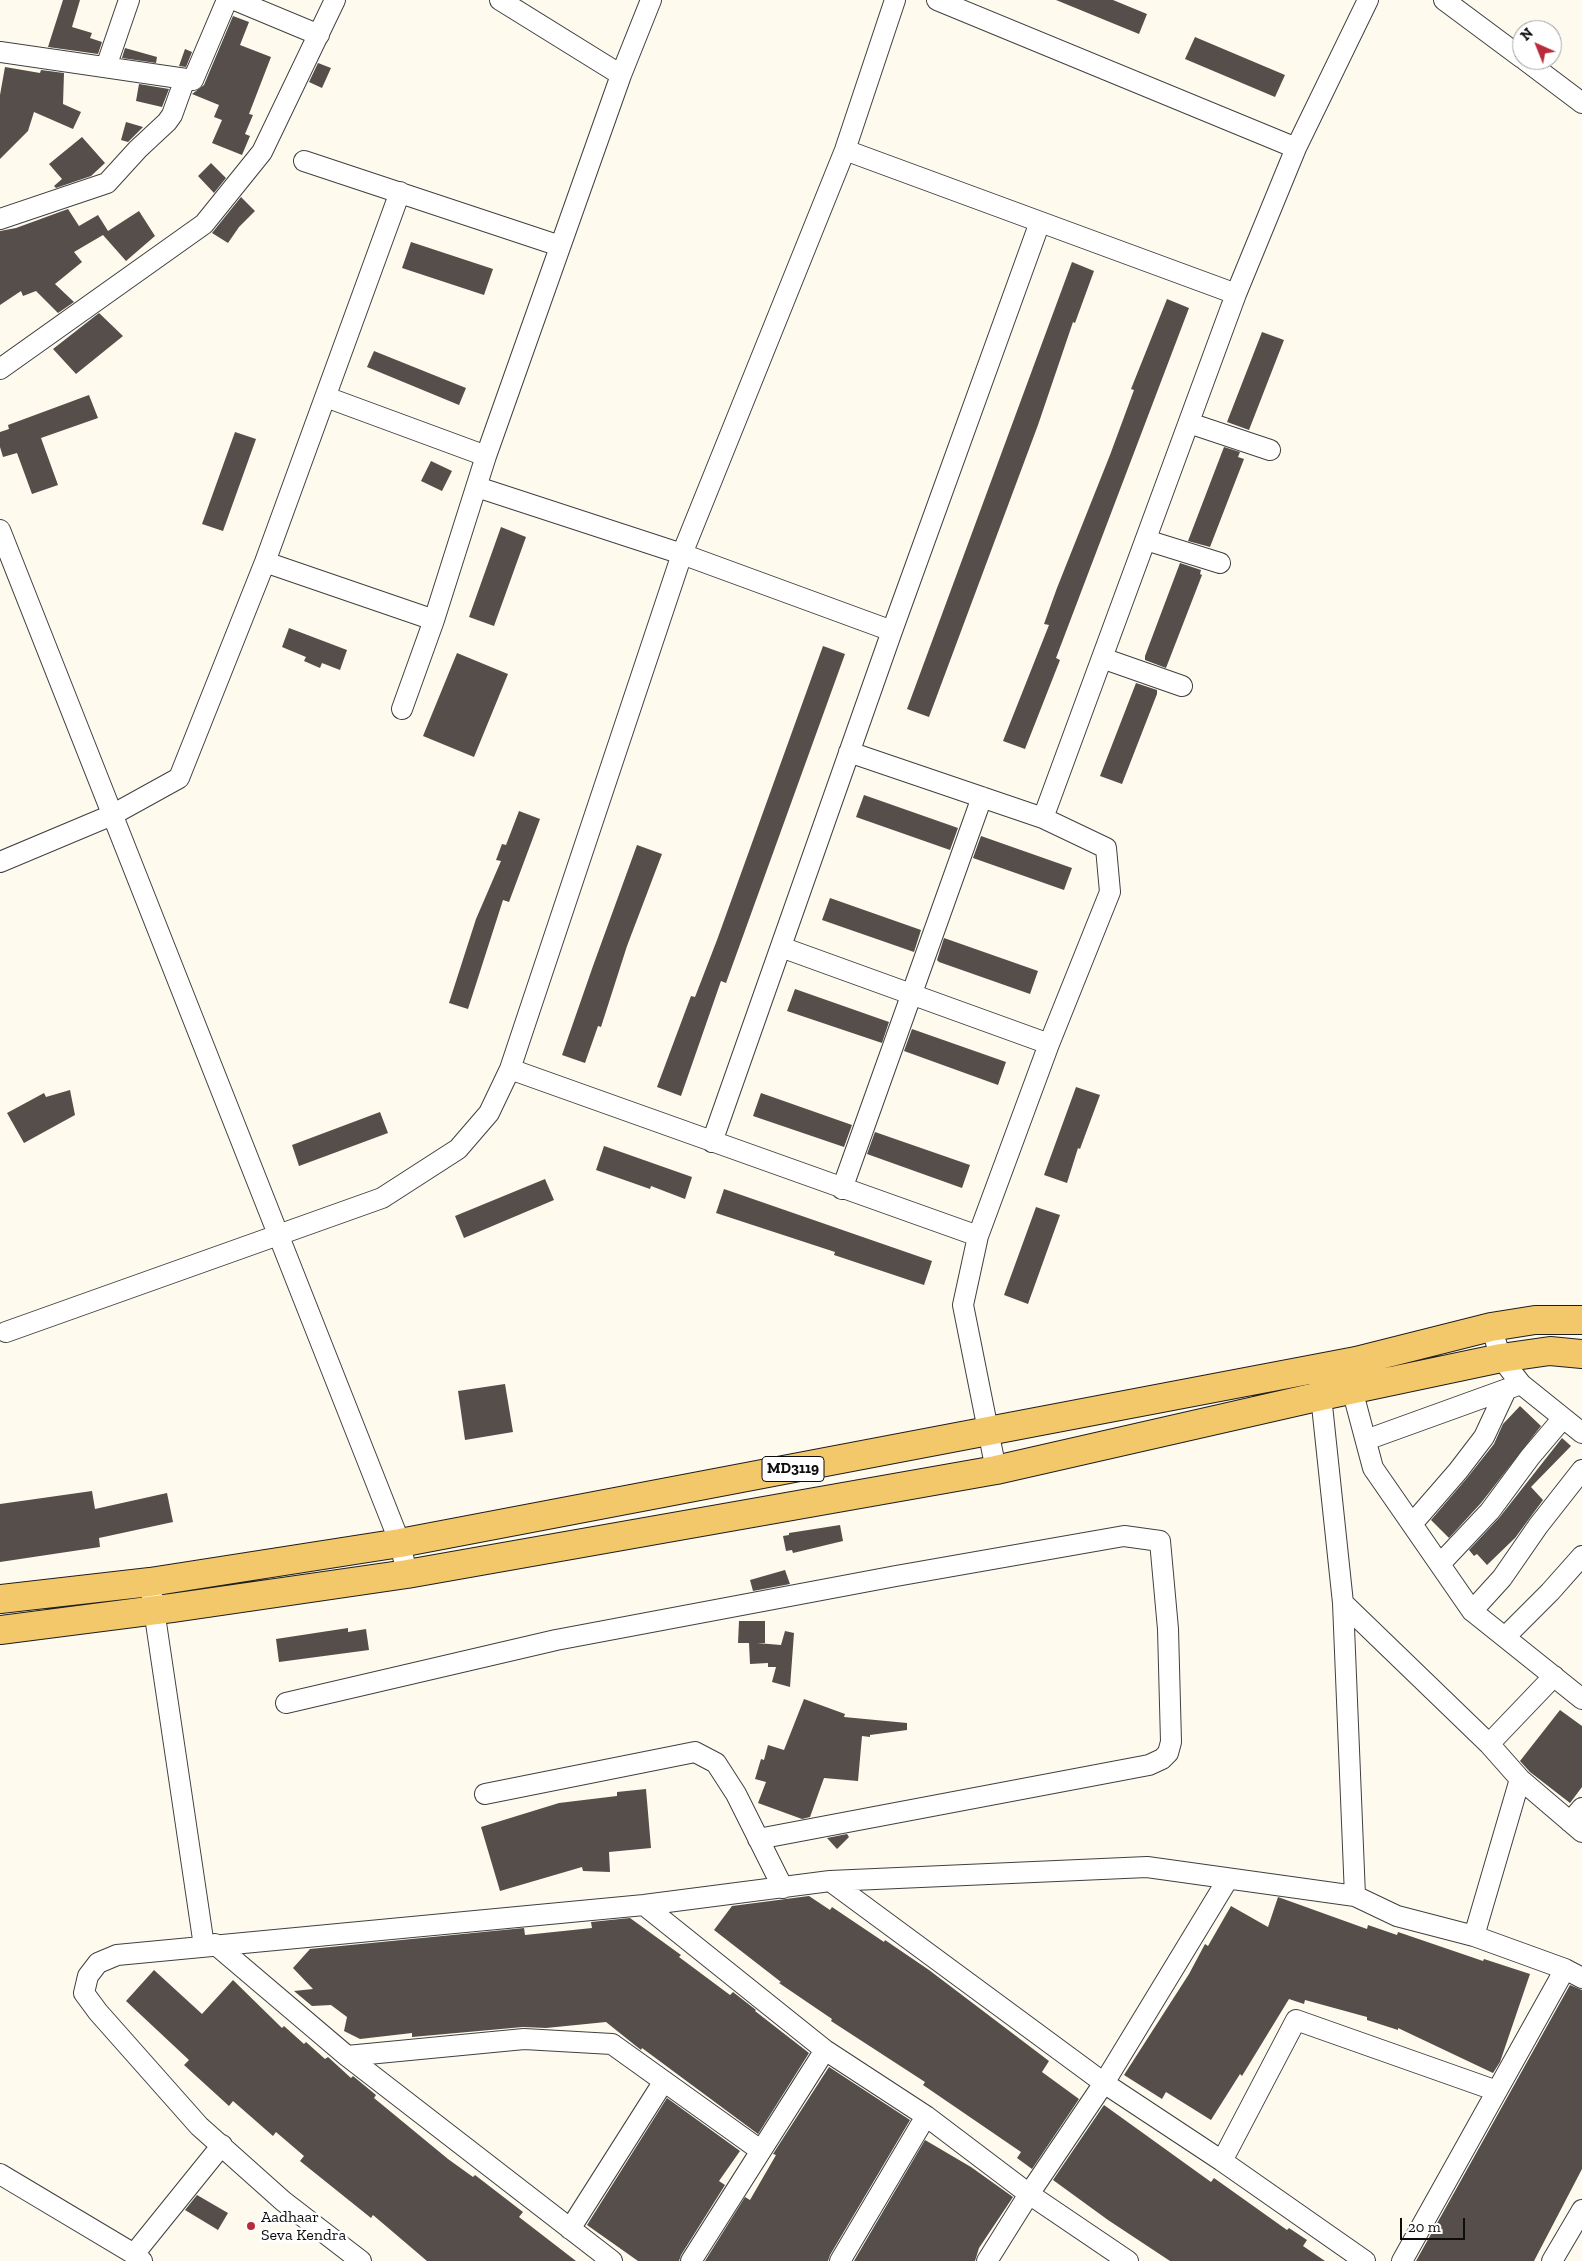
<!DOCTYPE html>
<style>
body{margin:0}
#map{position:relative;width:1582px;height:2261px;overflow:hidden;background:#fefaee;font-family:"Zilla Slab",serif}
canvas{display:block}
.north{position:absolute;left:1512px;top:20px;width:50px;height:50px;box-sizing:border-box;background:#fff;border:1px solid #9e9e9e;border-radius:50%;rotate:316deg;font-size:14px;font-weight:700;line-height:20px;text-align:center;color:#0d0d0d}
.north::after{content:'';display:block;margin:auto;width:18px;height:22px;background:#b72b3b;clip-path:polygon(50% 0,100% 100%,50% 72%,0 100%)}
.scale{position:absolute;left:1400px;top:2218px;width:65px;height:22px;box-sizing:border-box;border:2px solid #0d0d0d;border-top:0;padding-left:6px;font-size:15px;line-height:18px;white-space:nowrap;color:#0d0d0d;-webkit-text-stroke:4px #fff;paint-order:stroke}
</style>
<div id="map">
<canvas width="1582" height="2261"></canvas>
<div class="north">N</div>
<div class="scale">20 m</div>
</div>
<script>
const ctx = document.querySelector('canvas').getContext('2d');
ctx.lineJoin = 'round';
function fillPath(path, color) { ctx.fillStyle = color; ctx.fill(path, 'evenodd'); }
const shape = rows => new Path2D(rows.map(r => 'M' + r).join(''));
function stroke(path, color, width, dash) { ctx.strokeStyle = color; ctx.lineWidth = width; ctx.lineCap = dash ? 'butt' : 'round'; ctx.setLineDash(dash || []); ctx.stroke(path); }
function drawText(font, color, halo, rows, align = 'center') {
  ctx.font = font + ' "Zilla Slab",serif'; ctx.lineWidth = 5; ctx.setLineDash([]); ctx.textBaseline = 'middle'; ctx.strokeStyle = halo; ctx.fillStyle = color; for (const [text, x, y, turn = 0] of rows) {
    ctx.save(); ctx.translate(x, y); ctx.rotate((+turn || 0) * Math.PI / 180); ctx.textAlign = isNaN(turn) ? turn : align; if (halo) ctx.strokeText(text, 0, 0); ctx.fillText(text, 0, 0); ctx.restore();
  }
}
const building = shape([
 [63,0,80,0,72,27,92,33,90,38,102,42,98,54,48,47],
 [1056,0,1113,0,1147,14,1139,34],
 [233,16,249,22,240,45,271,57,249,114,253,115,245,134,250,136,242,155,212,143,222,120,214,117,219,105,192,94,204,85],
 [1195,37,1285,75,1275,97,1185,59],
 [125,48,157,57,156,63,122,58],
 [185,49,192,52,186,67,179,66],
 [318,63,331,68,322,88,309,82],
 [5,67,40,73,41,70,64,73,63,104,81,112,73,129,34,112,28,131,0,159,0,95],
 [139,84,169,89,162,107,136,101],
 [126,122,143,127,128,142,121,140],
 [82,137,105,163,91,176,56,188,54,186,62,179,49,164],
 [211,163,226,178,214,193,198,176],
 [241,197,255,211,239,227,228,243,212,233],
 [68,209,79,226,98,215,108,231,139,211,155,236,126,261,103,235,74,252,82,262,55,284,74,302,58,313,36,291,23,296,21,291,0,305,0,231,16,228],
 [411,242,493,269,484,295,402,268],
 [1072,262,1094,271,1075,323,1073,322,1038,425,929,717,907,709],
 [1167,299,1189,308,1056,658,1060,660,1025,749,1003,741,1049,625,1044,624,1057,588,1110,455,1134,390,1131,389],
 [99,313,123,336,76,374,53,349],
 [1262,332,1284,340,1249,430,1227,422],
 [374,351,466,388,459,405,367,367],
 [89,395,98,418,41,438,58,485,32,494,17,453,3,457,0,447,0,432,9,429,8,425],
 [235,432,256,439,223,531,202,524],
 [1224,447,1240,452,1238,457,1244,459,1210,547,1188,541],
 [431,461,452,471,442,491,421,481],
 [501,527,526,537,494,626,469,617],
 [1180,563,1201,570,1200,574,1202,575,1166,668,1145,660,1145,656],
 [289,628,347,650,340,670,322,663,320,668,304,661,306,657,282,647],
 [823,646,845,654,726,983,721,981,681,1096,657,1087,691,996,695,997,717,940],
 [457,653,508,674,474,757,423,736],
 [1136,683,1157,690,1157,694,1122,784,1100,776],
 [864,795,958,828,950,850,856,817],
 [519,811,540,819,509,902,503,900,468,1009,449,1003,476,919,501,861,496,860,502,844,506,845],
 [981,836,1072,868,1064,890,973,858],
 [637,845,662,854,627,946,601,1027,598,1026,585,1063,562,1055,593,966],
 [830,898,921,930,914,952,822,920],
 [944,938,1038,971,1030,994,939,962,937,960],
 [795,989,889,1022,882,1043,787,1011],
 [912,1029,1006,1062,998,1085,904,1051],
 [1076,1087,1100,1095,1080,1149,1078,1148,1067,1183,1044,1175],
 [70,1090,75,1115,24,1143,7,1113,44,1093,46,1097],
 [761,1093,852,1125,844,1147,753,1116],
 [380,1112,388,1133,299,1166,292,1145],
 [875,1132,970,1165,962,1188,867,1154],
 [604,1146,692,1177,685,1199,651,1186,650,1189,596,1170],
 [545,1179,554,1200,464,1238,455,1216],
 [724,1189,932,1261,924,1285,834,1255,835,1252,716,1213],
 [1036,1207,1060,1215,1028,1304,1004,1295],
 [505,1384,513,1432,465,1440,458,1391],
 [1520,1406,1541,1426,1481,1503,1449,1538,1431,1520,1467,1478,1494,1444,1503,1424],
 [1562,1438,1571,1446,1531,1487,1543,1500,1515,1538,1487,1565,1477,1554,1474,1556,1469,1550,1499,1518],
 [92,1491,95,1509,167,1493,173,1522,99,1538,100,1547,0,1562,0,1504],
 [840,1525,843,1541,793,1553,792,1550,786,1551,783,1536,789,1535,789,1533],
 [785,1570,790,1584,753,1591,750,1580],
 [739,1621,765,1621,765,1643,757,1643,781,1645,785,1631,794,1633,790,1687,772,1682,776,1667,768,1667,768,1663,750,1664,749,1643,738,1643],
 [348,1628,348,1632,366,1629,369,1650,279,1662,276,1639],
 [804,1699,845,1714,844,1717,907,1723,907,1730,870,1735,870,1737,862,1736,858,1781,824,1778,810,1817,802,1819,758,1803,766,1782,755,1779,761,1759,764,1760,768,1745,784,1750],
 [1560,1710,1582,1726,1582,1787,1570,1803,1530,1772,1520,1761],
 [646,1789,651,1848,609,1852,610,1872,583,1871,582,1867,500,1891,481,1827,559,1803,617,1796,617,1792],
 [847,1834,849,1837,837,1849,827,1838],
 [809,1896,830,1910,832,1907,884,1942,885,1940,929,1970,1049,2061,1042,2072,1079,2099,1032,2169,1017,2158,1021,2152,923,2085,925,2082,831,2021,832,2019,779,1983,781,1982,714,1930,732,1906],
 [1278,1897,1367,1929,1368,1925,1397,1935,1398,1932,1483,1961,1484,1959,1530,1974,1500,2062,1493,2073,1398,2028,1398,2030,1367,2020,1367,2017,1305,2000,1304,2004,1289,1999,1242,2076,1240,2074,1211,2120,1166,2092,1162,2099,1124,2075,1189,1974,1205,1944,1208,1946,1231,1906,1268,1927],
 [630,1918,681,1955,679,1957,730,1995,733,1992,756,2010,755,2011,809,2053,758,2134,642,2048,641,2050,606,2022,546,2028,523,2027,412,2037,412,2033,360,2039,344,2031,347,2017,331,2005,312,2006,294,1991,313,1989,293,1968,310,1949,524,1928,525,1935,592,1928,591,1922],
 [154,1970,202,2014,233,1980,282,2028,284,2026,304,2044,306,2042,325,2059,328,2057,351,2078,353,2076,376,2095,374,2098,448,2159,473,2177,475,2175,523,2212,519,2217,576,2261,427,2261,373,2215,371,2218,300,2161,304,2156,276,2132,273,2136,233,2101,229,2106,184,2065,189,2060,126,2001],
 [1570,1985,1582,1990,1582,2169,1534,2261,1416,2261],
 [829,2067,910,2120,830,2255,828,2261,705,2261,745,2197,750,2200,776,2155,773,2154],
 [667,2098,740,2151,719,2181,725,2185,681,2255,679,2261,638,2261,587,2225],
 [1104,2105,1211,2182,1214,2178,1287,2230,1289,2228,1307,2240,1303,2246,1325,2261,1170,2261,1108,2220,1053,2180],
 [925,2140,971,2167,1013,2197,979,2248,975,2261,854,2261],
 [197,2195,228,2213,218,2230,185,2210]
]);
const street = shape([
 [235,0,319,35],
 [500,0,621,75],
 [937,0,1296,148],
 [1444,0,1522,58],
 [0,52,193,80,227,0],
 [1525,60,1582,103],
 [106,67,129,0],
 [845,150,1236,294],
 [304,161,560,246],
 [0,219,107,183,138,149,167,122,172,115,185,79],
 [0,369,204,224,262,152,335,0],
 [326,397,486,456],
 [1189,423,1270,450],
 [477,487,682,554,892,631],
 [0,530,400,1543,407,1574],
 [1146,540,1220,563],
 [265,562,434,620],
 [1102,658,1182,686],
 [402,709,434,620,486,456,621,75,651,0],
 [849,752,1043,818,1106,848,1110,892,1049,1044,978,1236,963,1305,996,1470],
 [1043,818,1236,294,1296,148,1368,0],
 [0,862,112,815,179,778,265,562,400,192],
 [781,947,1049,1044],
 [510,1069,978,1236],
 [712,1142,892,631,1040,222],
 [842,1189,982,797],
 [1491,1327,1501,1358,1521,1384,1582,1433],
 [6,1332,382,1198,458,1149,489,1113,510,1069,682,554,845,150,895,0],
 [1349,1378,1373,1468,1472,1611,1582,1699],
 [1321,1396,1343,1603,1355,1896],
 [1366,1440,1521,1384],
 [1412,1524,1458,1471,1484,1437,1506,1390],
 [1440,1564,1490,1511,1530,1457,1563,1418],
 [152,1596,204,1946],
 [1343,1603,1489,1744,1520,1779,1582,1832],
 [1472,1611,1502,1578,1538,1526,1582,1470],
 [1505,1637,1550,1592,1582,1556],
 [286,1703,556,1640,896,1576,1124,1536,1160,1541,1168,1629,1171,1742,1168,1753,1162,1759,1149,1765,758,1839],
 [1489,1744,1554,1676],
 [485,1794,695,1752,716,1763,736,1794,783,1888],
 [1570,1822,1582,1808],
 [830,1881,1104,2083,1222,2161,1365,2261],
 [644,1905,825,2050,926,2116,1029,2194,1128,2261],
 [1474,1936,1520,1779],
 [215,1944,347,2056,612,2261],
 [347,2056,524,2039,612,2044,760,2150],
 [1222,2161,1296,2020,1497,2091],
 [0,2174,134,2254,142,2261],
 [570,2229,664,2081],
 [134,2254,222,2145],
 [361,2261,283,2201,199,2126,98,2012,84,1993,88,1976,98,1963,117,1955,644,1905,830,1881,1147,1867,1355,1896,1397,1916,1474,1936,1565,1969,1582,1978],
 [691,2261,825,2050],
 [840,2261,926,2116],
 [987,2261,1029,2194,1104,2083,1228,1879],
 [1402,2261,1565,1969],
 [1552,2261,1582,2210]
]);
const primary = shape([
 [0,1599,150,1582,400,1543,1356,1361,1491,1327,1535,1320,1582,1320],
 [0,1630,172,1608,407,1574,996,1470,1321,1396,1501,1358,1550,1351,1582,1354]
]);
const markers = [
 [251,2226,5,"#b72b3b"]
];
const shields = [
 [793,1469,62]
];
const shieldNames = [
 ["MD3119",793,1469]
];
const poiNames = [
 ["Aadhaar",261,2217],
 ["Seva Kendra",261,2235]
];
fillPath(building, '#554e4a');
stroke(street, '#404040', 22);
stroke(primary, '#1e1e1e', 30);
stroke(street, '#fff', 20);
stroke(primary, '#f3c86a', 28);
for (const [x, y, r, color] of markers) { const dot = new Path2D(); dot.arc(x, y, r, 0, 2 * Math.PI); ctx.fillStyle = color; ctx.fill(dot); stroke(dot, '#fff', 2); }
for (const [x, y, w] of shields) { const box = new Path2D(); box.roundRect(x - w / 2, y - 12.5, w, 25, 4); ctx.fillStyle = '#fff'; ctx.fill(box); stroke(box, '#0d0d0d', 1); }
drawText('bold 15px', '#0d0d0d', null, shieldNames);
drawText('16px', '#0d0d0d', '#fff', poiNames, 'left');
</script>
